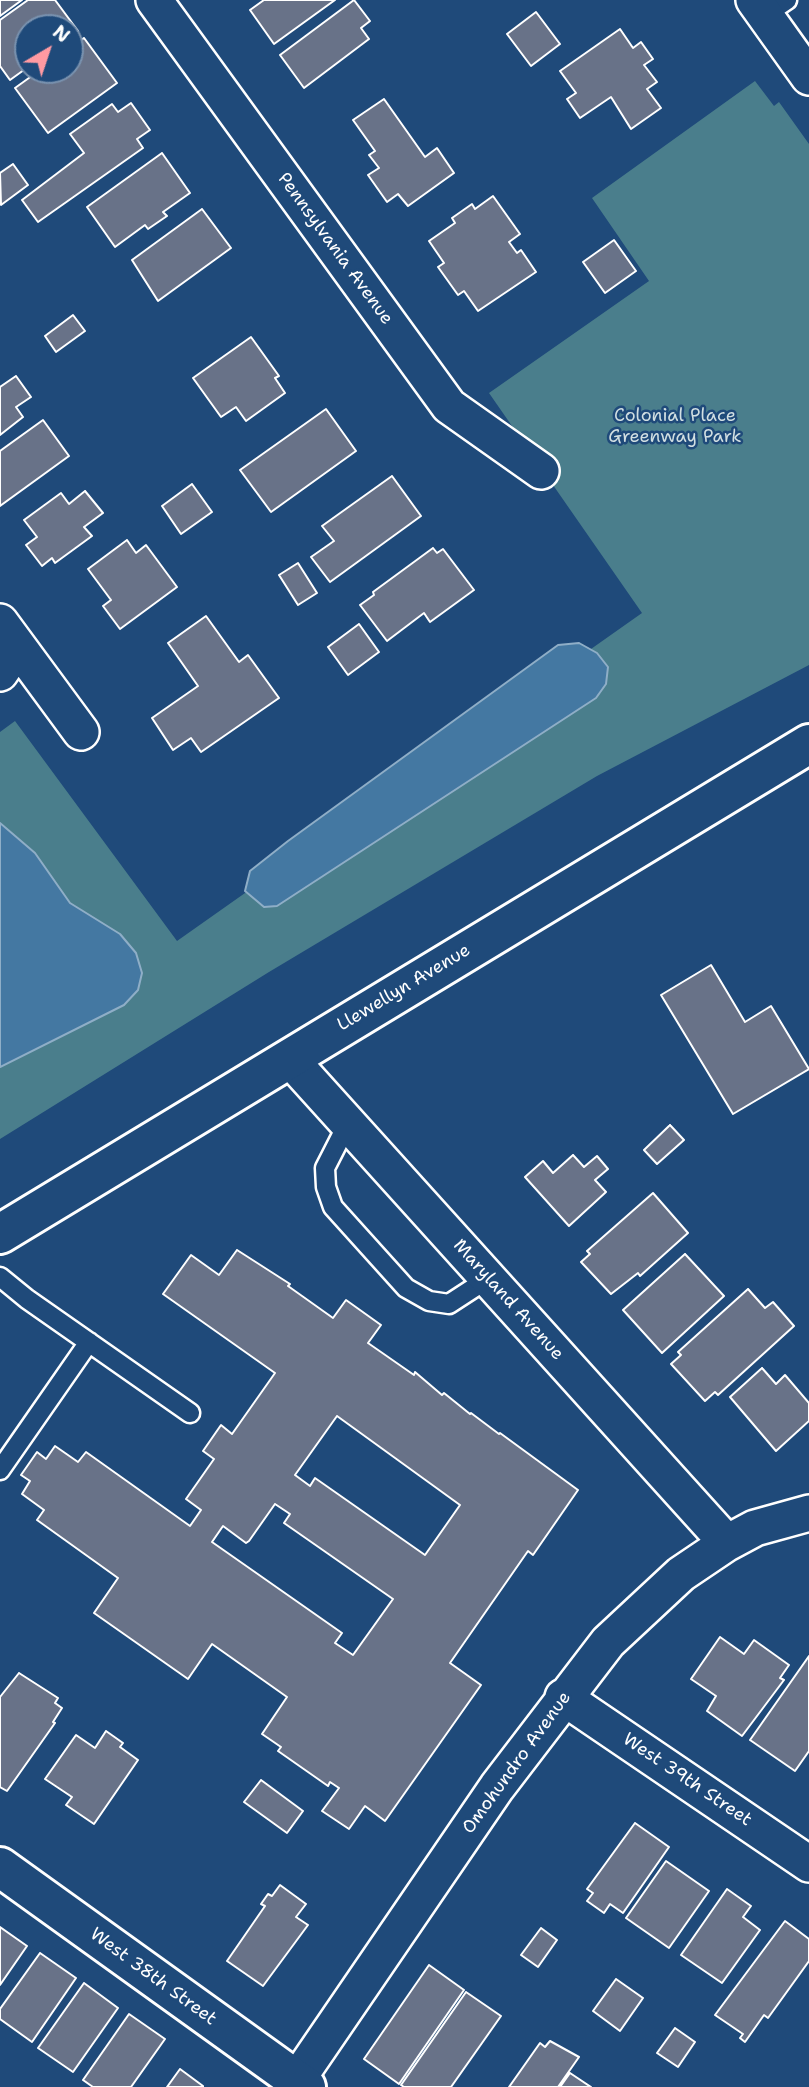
<!DOCTYPE html>
<style>
body{margin:0}
#map{position:relative;width:809px;height:2087px;overflow:hidden;background:#1f4a7a;font-family:"Shantell Sans",sans-serif}
canvas{display:block}
.north{position:absolute;left:14px;top:14px;width:70px;height:70px;box-sizing:border-box;background:#1f4a7a;border:2px solid #7992af;border-radius:50%;rotate:39deg;font-size:19px;font-weight:700;line-height:28px;text-align:center;color:#fff}
.north::after{content:'';display:block;margin:auto;width:24px;height:32px;background:#ff9aa2;clip-path:polygon(50% 0,100% 100%,50% 72%,0 100%)}
</style>
<div id="map">
<canvas width="809" height="2087"></canvas>
<div class="north">N</div>
</div>
<script>
const ctx = document.querySelector('canvas').getContext('2d');
ctx.lineJoin = 'round';
function fillPath(path, color) { ctx.fillStyle = color; ctx.fill(path, 'evenodd'); }
const shape = rows => new Path2D(rows.map(r => 'M' + r).join(''));
function stroke(path, color, width, dash) { ctx.strokeStyle = color; ctx.lineWidth = width; ctx.lineCap = dash ? 'butt' : 'round'; ctx.setLineDash(dash || []); ctx.stroke(path); }
function drawText(font, color, halo, rows, align = 'center') {
  ctx.font = font + ' "Shantell Sans",sans-serif'; ctx.lineWidth = 5; ctx.setLineDash([]); ctx.textBaseline = 'middle'; ctx.strokeStyle = halo; ctx.fillStyle = color; for (const [text, x, y, turn = 0] of rows) {
    ctx.save(); ctx.translate(x, y); ctx.rotate((+turn || 0) * Math.PI / 180); ctx.textAlign = isNaN(turn) ? turn : align; if (halo) ctx.strokeText(text, 0, 0); ctx.fillText(text, 0, 0); ctx.restore();
  }
}
const green = shape([
 [755,81,774,106,779,102,809,144,809,665,597,776,269,972,0,1139,0,732,15,721,177,941,642,613,489,393,649,281,592,198]
]);
const water = shape([
 [579,643,597,653,608,667,606,684,596,698,277,906,264,907,245,891,250,871,288,841,558,645,579,643],
 [0,823,35,853,70,903,120,934,136,953,142,973,138,990,124,1005,0,1067,0,823]
]);
const building = shape([
 [0,0,22,0,0,16,0,0],
 [28,0,55,0,78,31,70,37,70,28,28,28,28,67,10,80,0,66,0,20,28,0],
 [264,0,335,0,274,44,250,10,264,0],
 [354,0,370,21,361,28,369,39,304,88,280,55,354,0],
 [536,12,560,44,531,66,507,34,536,12],
 [620,29,633,48,641,42,653,59,644,65,657,82,647,89,661,108,631,129,611,97,580,118,567,99,576,93,560,71,620,29],
 [84,38,117,83,48,133,15,88,40,70,70,70,70,48,84,38],
 [384,99,425,157,437,148,454,173,408,206,398,194,387,202,368,175,379,168,369,155,375,151,353,120,384,99],
 [131,103,150,130,137,139,143,148,38,222,22,200,84,153,70,134,112,104,118,112,131,103],
 [162,153,190,193,163,212,167,216,148,229,145,225,115,247,87,207,162,153],
 [13,164,28,185,1,205,0,173,13,164],
 [493,196,520,234,509,242,517,253,521,250,536,272,478,311,464,291,458,295,438,267,444,263,429,241,455,223,452,218,472,204,475,209,493,196],
 [202,209,231,248,158,301,132,260,202,209],
 [614,240,636,271,605,293,583,262,614,240],
 [73,315,85,331,56,352,45,336,73,315],
 [251,337,279,376,275,378,285,393,246,421,236,407,221,417,193,378,251,337],
 [16,376,31,397,16,407,23,417,0,435,0,387,16,376],
 [326,409,356,451,271,512,240,470,326,409],
 [43,420,69,456,0,506,0,451,43,420],
 [392,476,421,516,330,582,311,557,334,541,322,526,392,476],
 [192,484,212,512,181,534,162,506,192,484],
 [85,491,103,513,84,527,92,536,55,563,52,558,42,566,26,545,37,537,24,520,61,493,69,504,85,491],
 [127,540,136,553,146,545,177,587,120,629,103,606,111,600,88,569,127,540],
 [433,548,437,553,443,549,474,590,430,622,424,613,387,641,360,605,374,595,373,592,433,548],
 [298,563,317,593,298,605,279,575,298,563],
 [206,616,239,662,248,655,279,698,201,752,191,738,173,750,152,718,198,686,168,643,206,616],
 [359,624,379,652,348,675,328,647,359,624],
 [711,965,745,1022,771,1006,809,1069,733,1114,661,995,711,965],
 [670,1125,684,1140,657,1164,644,1150,670,1125],
 [573,1155,584,1167,597,1156,608,1169,595,1180,606,1192,569,1226,525,1177,543,1161,553,1173,573,1155],
 [653,1193,688,1233,640,1276,638,1273,611,1294,581,1262,590,1254,587,1251,653,1193],
 [237,1250,290,1284,288,1286,333,1318,346,1300,381,1325,368,1343,414,1375,415,1372,442,1395,444,1393,470,1414,471,1413,499,1434,500,1433,578,1490,533,1555,528,1551,450,1663,481,1685,385,1821,365,1806,349,1829,322,1811,339,1788,330,1782,328,1786,278,1751,281,1747,262,1734,287,1697,212,1644,188,1679,94,1613,118,1578,37,1520,44,1510,22,1494,30,1481,21,1475,37,1452,46,1459,55,1446,78,1462,86,1452,190,1526,201,1510,186,1499,214,1459,203,1451,221,1425,232,1434,275,1373,163,1294,191,1255,219,1275,237,1250],
 [337,1416,460,1505,425,1555,315,1478,310,1486,295,1475,337,1416],
 [275,1504,290,1514,284,1523,393,1599,353,1655,335,1643,342,1633,212,1542,223,1526,246,1543,249,1541,275,1504],
 [685,1254,724,1296,662,1353,623,1310,685,1254],
 [748,1289,765,1308,773,1302,794,1326,718,1395,715,1392,705,1401,671,1364,681,1355,678,1352,748,1289],
 [762,1368,776,1384,785,1375,809,1403,809,1421,776,1451,730,1397,762,1368],
 [720,1637,744,1654,754,1640,789,1665,780,1678,784,1680,742,1736,707,1711,716,1696,691,1679,720,1637],
 [809,1656,809,1751,795,1771,750,1740,809,1656],
 [19,1673,58,1698,55,1703,62,1708,53,1722,55,1723,7,1791,0,1787,0,1697,19,1673],
 [106,1731,123,1743,120,1747,138,1760,94,1824,66,1805,72,1797,45,1779,76,1735,95,1748,106,1731],
 [261,1780,303,1811,287,1833,244,1802,261,1780],
 [635,1823,669,1847,623,1913,610,1904,604,1913,587,1901,593,1893,587,1889,635,1823],
 [666,1861,709,1891,669,1948,626,1918,666,1861],
 [280,1885,306,1904,296,1917,308,1925,263,1986,227,1961,265,1906,261,1904,268,1894,272,1896,280,1885],
 [727,1889,751,1906,743,1917,760,1930,722,1983,681,1955,727,1889],
 [785,1921,809,1939,809,1961,768,2018,764,2015,745,2042,740,2038,743,2034,715,2015,785,1921],
 [0,1927,27,1946,0,1985,0,1927],
 [541,1928,557,1940,538,1967,521,1955,541,1928],
 [40,1953,76,1978,32,2042,0,2019,0,2009,40,1953],
 [429,1965,464,1990,399,2084,364,2059,429,1965],
 [616,1979,643,1998,620,2031,593,2011,616,1979],
 [84,1983,118,2008,73,2072,38,2048,84,1983],
 [466,1992,501,2016,451,2087,404,2087,401,2085,466,1992],
 [129,2014,165,2039,131,2087,93,2087,83,2080,129,2014],
 [675,2028,695,2042,678,2067,657,2053,675,2028],
 [550,2041,579,2057,558,2087,509,2087,540,2043,545,2047,550,2041],
 [180,2069,203,2086,203,2087,167,2087,180,2069],
 [570,2073,591,2087,560,2087,570,2073]
]);
const service = shape([
 [765,15,787,0],
 [348,1123,325,1168,326,1187,333,1207,406,1288,429,1301,449,1304,489,1278],
 [0,1277,27,1299,190,1413],
 [0,1470,89,1342]
]);
const minor = shape([
 [154,0,449,406,541,471],
 [754,0,809,77],
 [0,622,81,732],
 [0,673,11,657,11,638],
 [289,1058,727,1543],
 [563,1697,809,1864],
 [292,2087,497,1787,608,1642,681,1574,727,1543,755,1528,809,1513]
]);
const tertiary = shape([
 [0,1234,809,744]
]);
const secondary = shape([
 [0,1867,306,2087]
]);
const streetNames = [
 ["Pennsylvania Avenue",335,249,54],
 ["Llewellyn Avenue",404,988,-31],
 ["Maryland Avenue",508,1300,48],
 ["Omohundro Avenue",517,1763,-54],
 ["West 39th Street",687,1780,34],
 ["West 38th Street",153,1977,36]
];
const parkNames = [
 ["Colonial Place",675,416],
 ["Greenway Park",675,437]
];
fillPath(green, '#4a7e8c');
fillPath(water, '#4478a2');
stroke(water, '#8faec7', 2);
fillPath(building, '#687288');
stroke(building, '#fff', 2);
stroke(service, '#fff', 23);
stroke(minor, '#fff', 40);
stroke(tertiary, '#fff', 44);
stroke(secondary, '#fff', 44);
stroke(service, '#1f4a7a', 18);
stroke(minor, '#1f4a7a', 35);
stroke(tertiary, '#1f4a7a', 38);
stroke(secondary, '#1f4a7a', 38);
drawText('18px', '#fff', '#1f4a7a', streetNames);
drawText('18px', '#d2dfe2', '#1f4a7a', parkNames);
</script>
